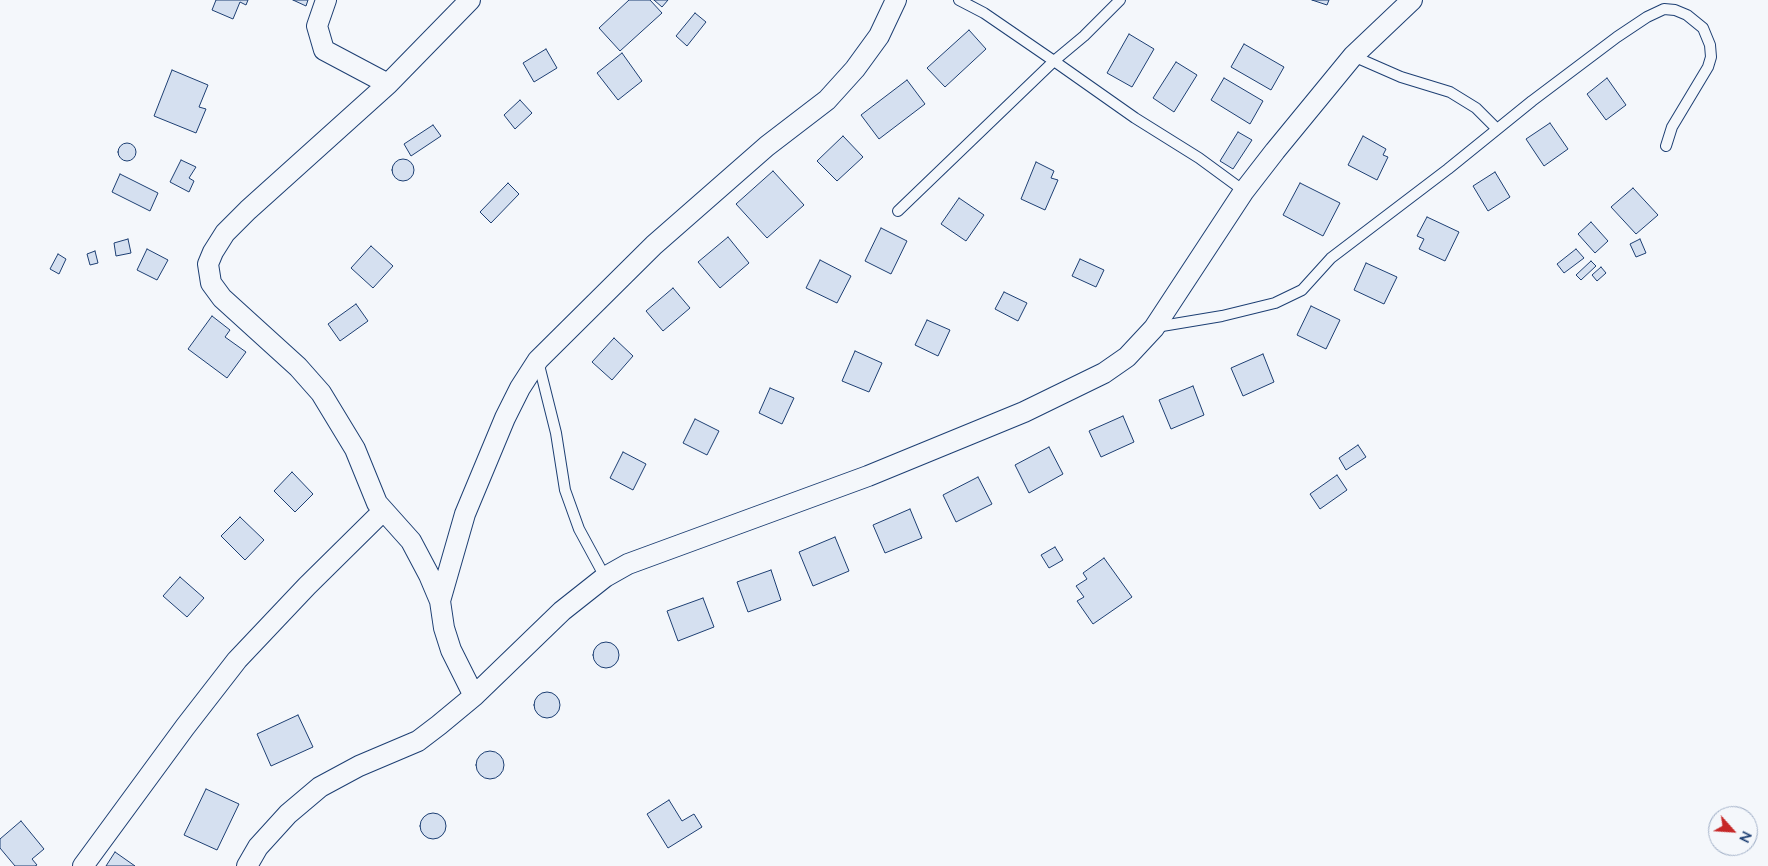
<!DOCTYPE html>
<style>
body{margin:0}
#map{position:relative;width:1768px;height:866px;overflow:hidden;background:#f4f7fb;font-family:Lato,sans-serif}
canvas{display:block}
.north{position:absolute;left:1708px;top:806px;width:50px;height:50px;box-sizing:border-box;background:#f4f7fb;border:1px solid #9eadc5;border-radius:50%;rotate:116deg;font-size:14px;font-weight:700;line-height:20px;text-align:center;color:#1d3f73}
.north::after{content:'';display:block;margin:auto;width:18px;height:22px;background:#c62828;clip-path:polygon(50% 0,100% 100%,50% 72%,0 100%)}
</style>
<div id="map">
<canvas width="1768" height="866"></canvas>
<div class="north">N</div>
</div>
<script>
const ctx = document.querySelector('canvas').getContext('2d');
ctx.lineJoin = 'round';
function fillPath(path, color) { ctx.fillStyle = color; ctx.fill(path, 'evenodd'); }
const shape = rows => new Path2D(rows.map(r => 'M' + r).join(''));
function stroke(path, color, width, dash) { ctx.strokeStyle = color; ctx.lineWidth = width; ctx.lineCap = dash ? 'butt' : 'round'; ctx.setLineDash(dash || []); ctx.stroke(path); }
const building = shape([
 [216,0,248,0,246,5,240,2,233,19,212,10,216,0],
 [293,0,308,0,306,6,293,0],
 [629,0,650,0,662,13,620,51,599,28,629,0],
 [654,0,668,0,662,7,654,0],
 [1312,0,1329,0,1327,5,1312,0],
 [695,13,706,22,687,46,676,36,695,13],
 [969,30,986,49,945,87,927,68,969,30],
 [1129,34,1154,49,1132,87,1107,73,1129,34],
 [1244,44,1284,67,1271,90,1231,67,1244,44],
 [546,49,557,68,534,82,523,63,546,49],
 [622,53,642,81,618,100,597,73,622,53],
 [1176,62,1197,75,1174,112,1153,98,1176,62],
 [172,70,208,85,199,107,206,109,196,133,154,116,172,70],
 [1224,78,1263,101,1250,124,1211,100,1224,78],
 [1607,78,1626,105,1606,120,1587,94,1607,78],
 [907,80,925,104,879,139,861,115,907,80],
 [520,100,532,113,515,129,504,115,520,100],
 [1550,123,1568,149,1544,166,1526,139,1550,123],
 [433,125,441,136,411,156,404,144,433,125],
 [1238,132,1252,140,1233,169,1220,161,1238,132],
 [843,136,863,157,837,181,817,161,843,136],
 [1363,136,1386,149,1383,155,1388,157,1377,180,1348,165,1363,136],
 '118 152a9 9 0 1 1 18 0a9 9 0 1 1-18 0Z',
 '392 170a11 11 0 1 1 22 0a11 11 0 1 1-22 0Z',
 [181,160,196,167,189,178,194,181,189,192,170,182,181,160],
 [1036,162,1054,171,1051,178,1058,180,1045,210,1021,199,1036,162],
 [773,171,804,205,767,238,736,204,773,171],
 [1495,172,1510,197,1488,211,1473,186,1495,172],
 [120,174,158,193,150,211,112,192,120,174],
 [508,183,519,194,491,223,480,212,508,183],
 [1300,183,1340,203,1323,236,1283,215,1300,183],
 [1633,188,1658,215,1636,234,1611,207,1633,188],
 [959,198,984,215,966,241,941,224,959,198],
 [1427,217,1459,232,1445,261,1419,249,1424,239,1417,236,1427,217],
 [1591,222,1608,241,1595,253,1578,234,1591,222],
 [881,228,907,241,891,274,865,261,881,228],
 [728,237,749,263,720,288,698,262,728,237],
 [128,239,131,253,116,256,114,243,128,239],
 [1640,239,1646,253,1636,257,1630,244,1640,239],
 [371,246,393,266,373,288,351,268,371,246],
 [147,249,168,260,157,280,137,270,147,249],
 [1576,249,1584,258,1564,273,1557,264,1576,249],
 [95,251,98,263,90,265,87,254,95,251],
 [58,254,66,259,59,274,50,269,58,254],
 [1080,259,1104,270,1096,287,1072,276,1080,259],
 [820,260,851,276,837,303,806,288,820,260],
 [1591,261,1596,266,1581,280,1576,275,1591,261],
 [1366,263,1397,277,1384,304,1354,290,1366,263],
 [1601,267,1606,273,1597,281,1592,275,1601,267],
 [673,288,690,308,663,331,646,311,673,288],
 [1004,292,1027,303,1018,321,995,309,1004,292],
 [356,304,368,321,340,341,328,324,356,304],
 [1311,306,1340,320,1326,349,1297,335,1311,306],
 [212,316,230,330,225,337,246,352,227,378,188,349,212,316],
 [927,320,950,330,938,356,915,345,927,320],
 [614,338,633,356,612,380,592,362,614,338],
 [855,351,882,363,869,392,842,381,855,351],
 [1263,354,1274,382,1243,396,1231,368,1263,354],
 [1193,386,1204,415,1171,429,1159,400,1193,386],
 [770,388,794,398,782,424,759,413,770,388],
 [1123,416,1134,442,1101,457,1089,431,1123,416],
 [695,419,719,431,707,455,683,443,695,419],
 [1358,445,1366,457,1346,470,1339,458,1358,445],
 [1049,447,1063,474,1029,493,1015,465,1049,447],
 [623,452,646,464,633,490,610,478,623,452],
 [292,472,313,494,295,512,274,491,292,472],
 [1337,475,1347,490,1320,509,1310,494,1337,475],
 [978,477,992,504,956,522,943,495,978,477],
 [910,509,922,538,885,553,873,525,910,509],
 [240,517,264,540,245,560,221,536,240,517],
 [835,537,849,571,813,586,799,552,835,537],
 [1055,547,1063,560,1049,568,1041,555,1055,547],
 [1104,558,1132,597,1093,624,1077,601,1084,597,1076,586,1087,579,1083,573,1104,558],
 [771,570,781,600,748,612,737,582,771,570],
 [180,577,204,598,187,617,163,596,180,577],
 [703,598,714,627,678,641,667,611,703,598],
 '593 655a13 13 0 1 1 26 0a13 13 0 1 1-26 0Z',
 '534 705a13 13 0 1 1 26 0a13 13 0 1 1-26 0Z',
 [298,715,313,747,271,766,257,734,298,715],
 '476 765a14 14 0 1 1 28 0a14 14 0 1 1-28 0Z',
 [206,789,239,804,217,850,184,835,206,789],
 [669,800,682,821,694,814,702,827,668,848,647,814,669,800],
 '420 826a13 13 0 1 1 26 0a13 13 0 1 1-26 0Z',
 [21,821,44,849,32,859,37,865,35,866,15,866,0,848,0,839,21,821],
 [115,852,135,866,106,866,115,852]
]);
const service = shape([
 [959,0,984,13,1054,61,1135,118,1199,158,1244,191],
 [1353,56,1401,77,1450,92,1476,108,1497,129],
 [898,211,1054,61,1084,36,1120,0],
 [1156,327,1222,316,1275,303,1302,290,1331,258,1448,169,1532,101,1617,37,1647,17,1664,9,1675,10,1687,15,1703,28,1710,45,1711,57,1708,67,1672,127,1666,146],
 [538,361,556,433,565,490,579,529,605,577]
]);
const minor = shape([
 [326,0,317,26,324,50,388,84],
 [470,0,388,84,248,210,225,233,213,252,208,264,211,283,222,298,298,367,321,393,355,449,377,503,411,541,429,575,440,601,444,628,451,650,474,696],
 [440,601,465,514,505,418,520,388,538,360,654,245,767,146,827,100,855,69,879,36,896,0],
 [83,866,185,727,237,660,307,586,383,511],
 [247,866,258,847,288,814,320,787,359,766,418,741,439,725,474,696,562,611,605,577,628,564,868,476,1024,412,1104,373,1127,357,1154,328,1244,191,1275,151,1353,56,1412,0]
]);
fillPath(building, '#d5e0f0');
stroke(building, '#1d3f73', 1);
stroke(service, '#1d3f73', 12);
stroke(minor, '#1d3f73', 22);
stroke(service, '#f4f7fb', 10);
stroke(minor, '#f4f7fb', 20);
</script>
